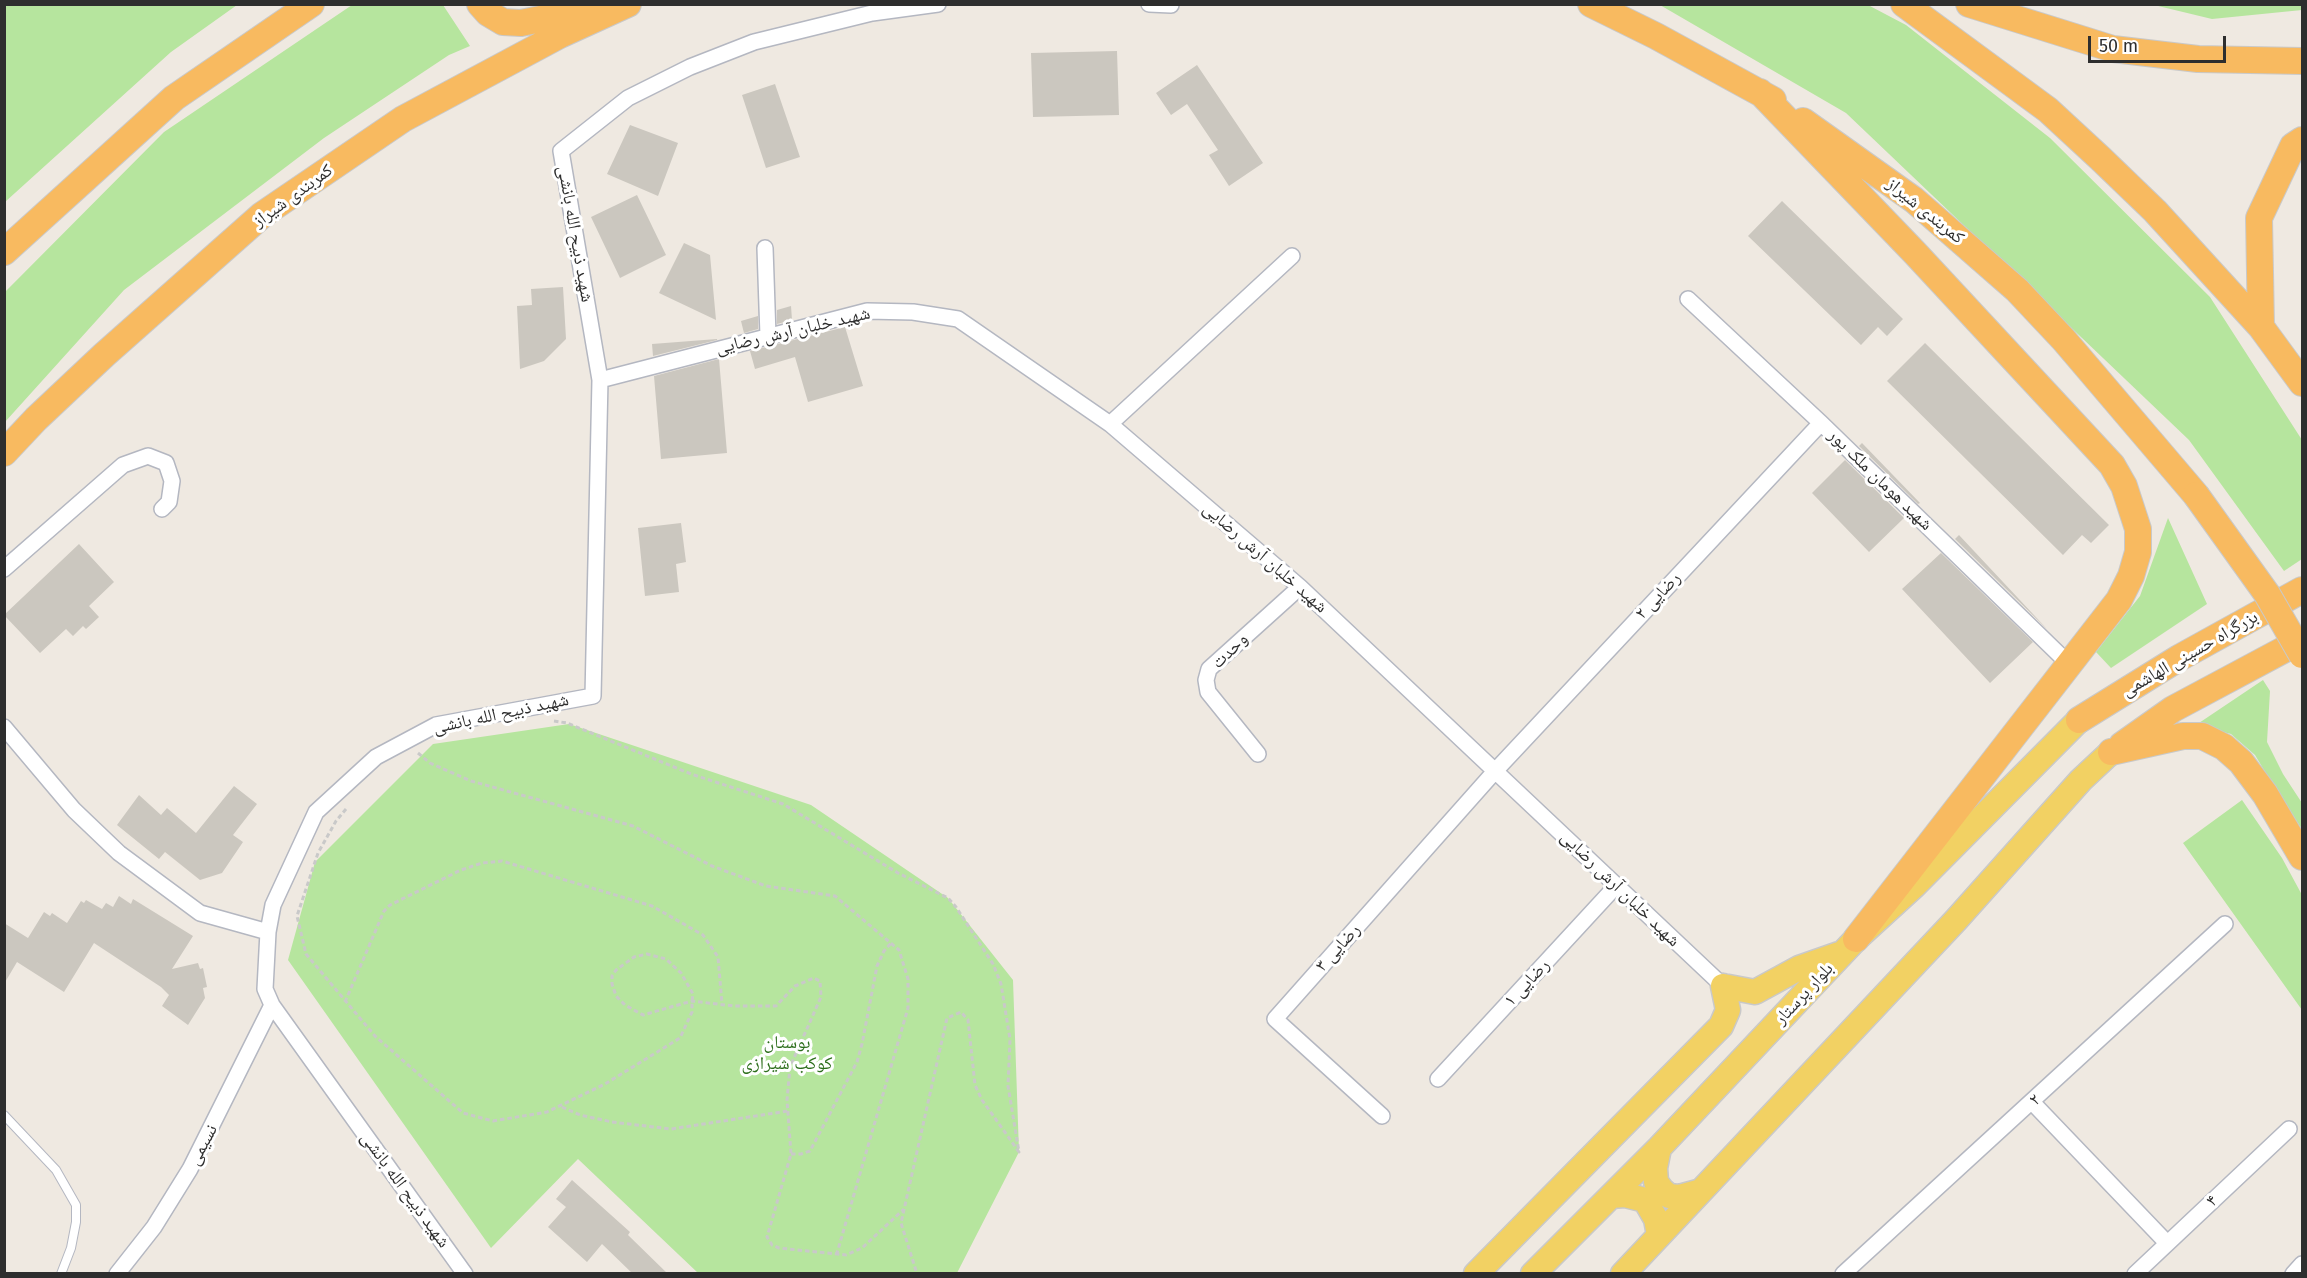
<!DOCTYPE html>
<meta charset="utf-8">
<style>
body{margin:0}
#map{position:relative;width:2307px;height:1278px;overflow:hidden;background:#efe9e1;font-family:"Fira Sans",sans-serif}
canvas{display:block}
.frame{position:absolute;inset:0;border:6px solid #2e2e2e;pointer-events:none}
.scale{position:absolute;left:2088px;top:36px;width:138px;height:27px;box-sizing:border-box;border:3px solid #2e2e2e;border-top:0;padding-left:8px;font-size:18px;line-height:21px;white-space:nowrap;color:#2e2e2e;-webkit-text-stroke:4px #fff;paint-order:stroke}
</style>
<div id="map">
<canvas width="2307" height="1278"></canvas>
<div class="frame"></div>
<div class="scale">50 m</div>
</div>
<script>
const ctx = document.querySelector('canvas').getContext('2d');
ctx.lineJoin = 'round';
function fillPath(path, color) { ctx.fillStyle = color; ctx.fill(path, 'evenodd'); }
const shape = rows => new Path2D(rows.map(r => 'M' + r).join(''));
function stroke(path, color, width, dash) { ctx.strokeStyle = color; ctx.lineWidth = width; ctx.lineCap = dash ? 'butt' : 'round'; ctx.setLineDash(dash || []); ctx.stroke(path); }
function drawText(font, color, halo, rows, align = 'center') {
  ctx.font = font + ' "Fira Sans","Noto Naskh Arabic",sans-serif'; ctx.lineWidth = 6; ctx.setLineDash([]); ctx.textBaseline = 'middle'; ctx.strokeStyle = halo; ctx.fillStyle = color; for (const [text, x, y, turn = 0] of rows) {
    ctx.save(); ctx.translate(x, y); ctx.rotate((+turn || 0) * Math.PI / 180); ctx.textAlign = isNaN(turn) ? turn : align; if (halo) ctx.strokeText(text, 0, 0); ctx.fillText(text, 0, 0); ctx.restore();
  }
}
const green = shape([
 [5,4,237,4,237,5,171,52,5,202],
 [2302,4,2302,10,2212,19,2154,5],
 [352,5,443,5,470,46,449,55,324,138,124,290,5,422,5,292,164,132],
 [1660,5,1868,5,1906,25,2050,138,2210,297,2302,440,2302,559,2284,571,2189,440,1846,113],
 [2168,518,2207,604,2111,668,2096,652,2140,596],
 [2263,680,2270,691,2267,742,2283,774,2302,803,2302,829,2282,800,2255,755,2231,734,2196,725],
 [569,724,811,805,948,898,1013,980,1019,1152,957,1273,698,1273,578,1159,491,1248,288,960,315,862,433,744],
 [2242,800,2282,858,2302,895,2302,1010,2183,843]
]);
const building = shape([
 [1117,51,1119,115,1033,117,1031,53],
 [1197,65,1263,163,1229,186,1209,155,1218,150,1187,104,1171,115,1156,93],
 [775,84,800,157,766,168,742,95],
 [630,125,678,143,658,196,607,174],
 [637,195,666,255,620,278,591,217],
 [1782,201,1903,319,1887,336,1878,327,1861,345,1748,236],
 [684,243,710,255,716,320,659,293],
 [563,287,566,339,544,361,520,369,517,306,532,305,531,289],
 [791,306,792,320,777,324,777,310],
 [758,316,758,329,744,333,741,321],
 [845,327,863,386,808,402,795,357,755,369,750,351],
 [717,339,717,340,653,356,652,344],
 [1925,343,2109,525,2091,543,2082,535,2063,555,1887,381],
 [719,359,727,453,661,459,654,376],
 [1862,443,1920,503,1918,504,1859,446],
 [1845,460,1904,518,1869,552,1812,493],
 [681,523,686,562,676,564,679,592,645,596,638,528],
 [1959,535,2047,629,1955,539],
 [79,544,114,582,89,606,99,617,86,629,83,626,73,636,66,629,40,653,4,615],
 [1941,553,2033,642,1990,683,1902,589],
 [234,786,257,804,233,835,243,842,222,873,200,880,165,852,159,859,117,825,139,795,161,815,167,808,196,833],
 [119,896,131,904,133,899,193,936,172,969,198,963,200,969,203,968,207,987,203,988,205,998,188,1025,162,1006,169,995,161,987,94,943,64,992,17,962,4,984,4,923,28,938,44,912,50,916,52,913,67,923,81,901,84,903,86,900,102,909,106,903,113,907],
 [572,1180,630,1232,628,1235,668,1274,633,1274,602,1244,587,1262,548,1227,566,1207,556,1199]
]);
const path = shape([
 [554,721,567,723,691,774,783,804,898,873,948,898,956,907,993,964,1001,984,1010,1039,1008,1086,1019,1152,982,1100,975,1085,968,1020,961,1012,947,1018,901,1223,917,1274],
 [418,753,430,763,471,781,633,826,712,866,766,886,835,896,899,950,908,979,908,1008,837,1253],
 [346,809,336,821,318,853,297,916,306,954,375,1036,463,1113,493,1121,547,1112,605,1084,680,1038,692,1012,692,1001,693,994,681,973,666,959,647,954,634,957,616,970,612,976,612,984,616,996,625,1005,643,1015,692,1001,734,1006,776,1006,795,986,814,978,820,981,821,997,790,1067,787,1100,791,1154,767,1237,772,1245,779,1248,846,1255,862,1248,904,1209],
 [345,1002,384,911,390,905,461,870,482,863,502,861,652,906,703,935,718,957,722,1004],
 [562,1107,580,1115,612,1122,671,1129,788,1111],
 [791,1154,801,1154,810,1151,857,1062,862,1044,877,966,884,951,892,942]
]);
const service = shape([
 [4,1115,56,1170,76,1205,76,1222,71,1248,61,1274]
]);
const minor = shape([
 [1149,4,1171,5],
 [765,248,768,336],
 [1688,299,1821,423,2069,664],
 [600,380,867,311,913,312,958,319,1110,424,1300,587,1723,986],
 [1110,424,1292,256],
 [4,569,123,465,148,456,166,463,172,481,169,502,162,509],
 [4,727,74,810,119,853,200,913,268,932],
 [1258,754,1208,692,1206,680,1209,669,1300,587],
 [1438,1079,1616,886],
 [2032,1102,2167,1243],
 [1382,1116,1275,1019,1496,770,1821,423],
 [117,1274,154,1227,190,1169,272,1005],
 [465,1274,272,1005,265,989,268,932,273,905,316,812,376,757,436,725,593,696,600,380,561,151,628,98,690,67,754,42,872,13,938,4],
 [1843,1274,2225,924],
 [2135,1274,2289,1129],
 [2293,1274,2302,1264]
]);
const primary = shape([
 [1723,986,1755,992,1799,968,1839,954],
 [1659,1148,1655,1168,1656,1182,1662,1190,1669,1196,1679,1197,1701,1191],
 [1611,1196,1625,1195,1645,1200,1656,1219,1659,1235],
 [1476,1274,1721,1026,1728,1010,1723,986],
 [1533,1274,1659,1148,1856,939,1914,886,2079,720],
 [1623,1274,1956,920,2081,780,2111,752]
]);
const trunk = shape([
 [480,4,488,13,503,22,521,23,589,9],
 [1591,4,1656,36,1773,100],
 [1904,4,2048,110,2101,159,2155,211,2261,327,2302,383],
 [1969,4,2113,49,2198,59,2302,61],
 [1760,92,1915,253,2112,465,2124,486,2138,529,2138,552,2131,576,2119,600,1856,939],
 [1803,121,1914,200,2017,290,2064,340,2196,495],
 [4,252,174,98,311,4],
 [2261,327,2259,218,2293,146,2302,140],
 [4,453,36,419,104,355,262,215,403,119,560,35,628,4],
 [2079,720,2179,658,2302,590],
 [2122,745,2173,709,2302,640],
 [2111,752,2183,736,2202,736,2224,747,2241,762,2265,794,2302,857]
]);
const trunkBridge = shape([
 [2196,495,2267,594,2302,655]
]);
const streetNames = [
 ["کمربندی شیراز",293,196,-36],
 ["کمربندی شیراز",1925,211,39],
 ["شهید ذبیح الله بانشی",575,234,80],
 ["شهید خلبان آرش رضایی",793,331,-13],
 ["شهید هومان ملک پور",1880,480,44],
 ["شهید خلبان آرش رضایی",1265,558,41],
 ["رضایی ۲",1658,596,-47],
 ["وحدت",1230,651,-44],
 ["بزرگراه حسینی الهاشمی",2190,654,-30],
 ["شهید ذبیح الله بانشی",501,714,-12],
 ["شهید خلبان آرش رضایی",1620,889,44],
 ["رضایی ۳",1338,948,-48],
 ["رضایی ۱",1527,983,-47],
 ["بلوار پرستار",1804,994,-47],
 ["۲",2035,1100,-43],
 ["نسیمی",203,1145,-62],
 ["شهید ذبیح الله بانشی",405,1190,54],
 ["۴",2212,1201,-43]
];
const parkNames = [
 ["بوستان",787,1043],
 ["کوکب شیرازی",787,1064]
];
fillPath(green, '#b6e59e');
fillPath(building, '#cbc7bf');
stroke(service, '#b4b7c1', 10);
stroke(minor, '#b4b7c1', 18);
stroke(primary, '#c9c9c9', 27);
stroke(trunk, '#c9c9c9', 28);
stroke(path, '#c9c9c9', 3, [4.5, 3]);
stroke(service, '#fff', 8);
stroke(minor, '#fff', 15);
stroke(primary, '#f2d163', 24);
stroke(trunk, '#f8ba60', 26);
stroke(trunkBridge, '#c9c9c9', 28, []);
stroke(trunkBridge, '#f8ba60', 26);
drawText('18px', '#2e2e2e', '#fff', streetNames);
drawText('18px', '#2c6e1b', '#fff', parkNames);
</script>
